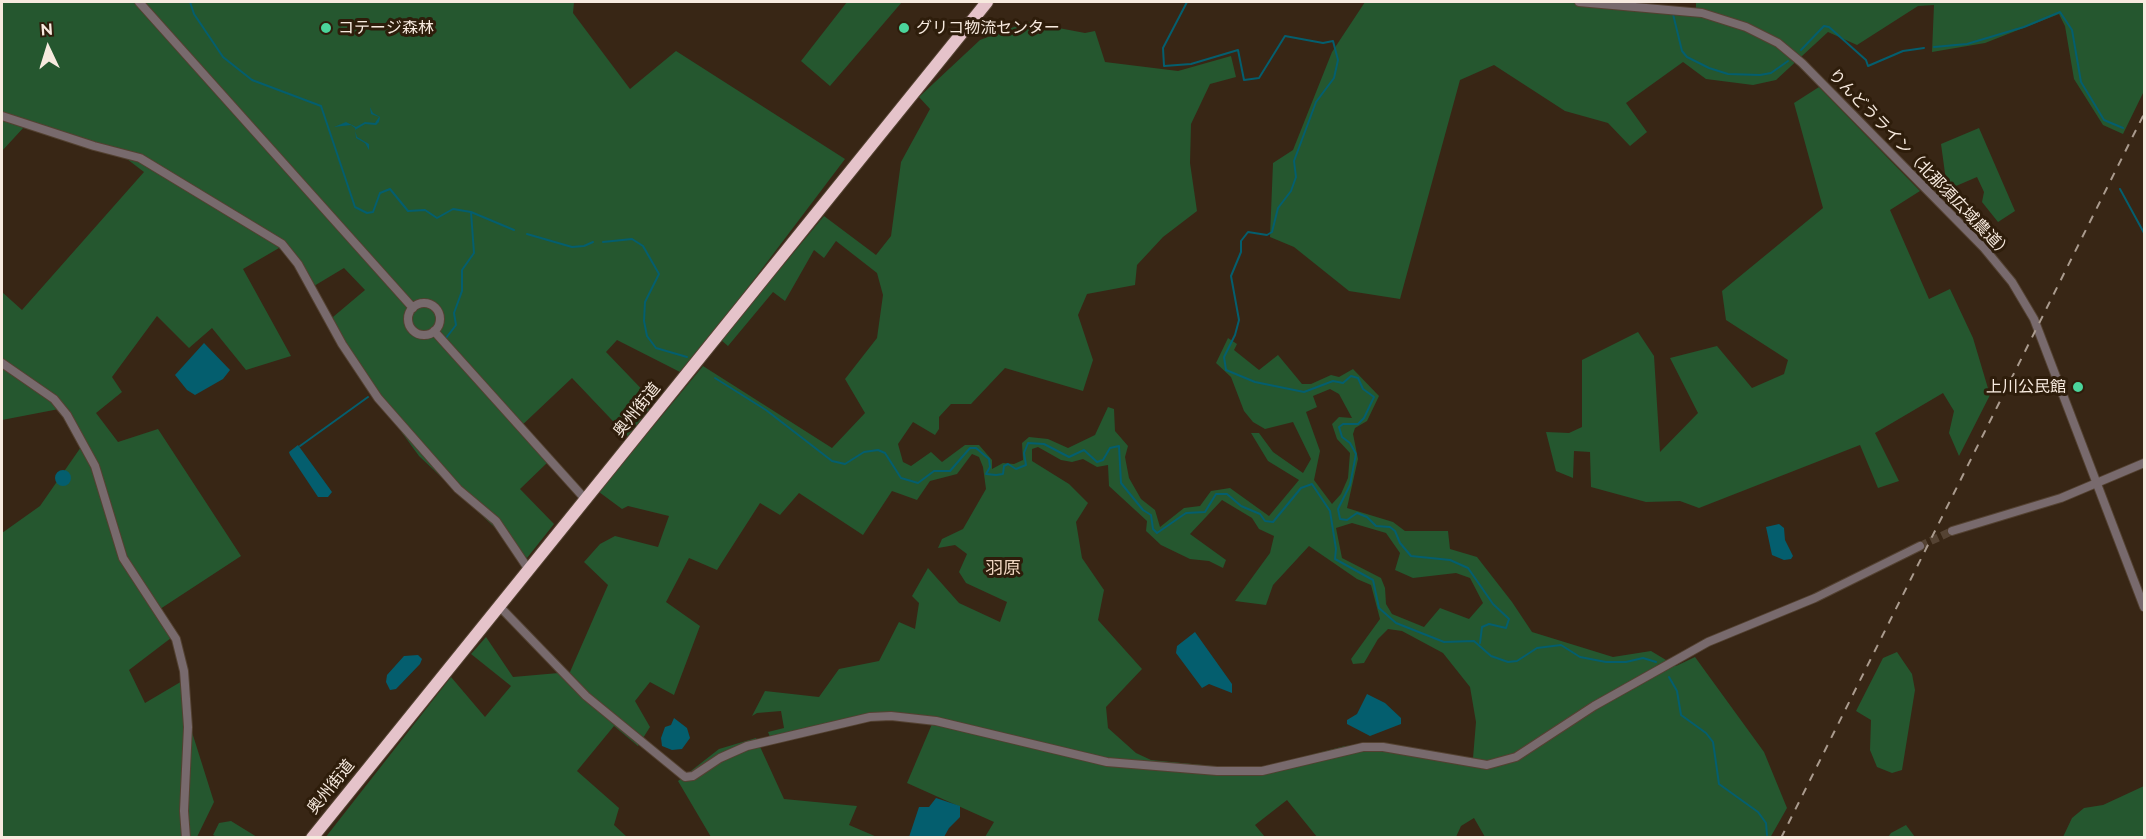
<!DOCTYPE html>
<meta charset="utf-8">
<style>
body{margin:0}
#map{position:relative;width:2146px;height:839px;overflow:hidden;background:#382615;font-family:Raleway,sans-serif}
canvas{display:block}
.frame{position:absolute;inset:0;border:3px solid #f7eadf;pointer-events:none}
.north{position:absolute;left:18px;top:18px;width:60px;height:60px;-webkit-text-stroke:4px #2e1d0b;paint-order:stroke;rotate:356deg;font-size:16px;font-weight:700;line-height:24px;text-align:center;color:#f7eadf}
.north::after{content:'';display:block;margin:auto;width:21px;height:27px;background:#f7eadf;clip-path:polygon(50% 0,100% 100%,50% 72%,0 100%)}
</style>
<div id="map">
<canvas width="2146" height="839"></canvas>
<div class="frame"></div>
<div class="north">N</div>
</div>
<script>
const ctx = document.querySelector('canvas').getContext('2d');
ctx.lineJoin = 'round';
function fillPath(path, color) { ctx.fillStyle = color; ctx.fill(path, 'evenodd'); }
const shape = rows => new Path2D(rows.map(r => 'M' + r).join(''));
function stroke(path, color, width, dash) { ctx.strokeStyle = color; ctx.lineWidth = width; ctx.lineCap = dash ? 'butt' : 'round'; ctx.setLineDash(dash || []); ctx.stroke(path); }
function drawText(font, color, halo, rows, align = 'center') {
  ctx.font = font + ' Raleway,"Noto Sans JP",sans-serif'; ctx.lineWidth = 6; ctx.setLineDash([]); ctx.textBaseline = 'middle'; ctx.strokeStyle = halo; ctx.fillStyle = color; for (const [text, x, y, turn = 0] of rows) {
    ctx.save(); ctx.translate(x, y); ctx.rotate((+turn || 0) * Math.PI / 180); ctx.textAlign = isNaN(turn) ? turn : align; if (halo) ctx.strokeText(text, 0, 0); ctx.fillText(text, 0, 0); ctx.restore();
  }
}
const green = shape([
 [2,2,574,2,573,13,630,89,676,51,845,159,712,335,680,372,617,340,606,352,654,402,628,437,572,378,518,429,548,462,520,489,554,524,527,558,419,456,340,348,333,317,365,290,344,268,314,286,279,248,243,269,291,356,246,370,212,328,189,348,157,316,112,377,122,392,96,413,118,442,158,429,241,556,154,613,171,638,129,670,145,703,189,677,191,729,214,802,197,837,2,837,2,533,40,506,81,447,59,409,2,420,2,292,22,310,144,172,123,156,25,126,2,151],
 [847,2,902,2,830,86,801,61],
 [1365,2,1549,2,1696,8,1696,2,2144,2,2144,91,2123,134,2103,125,2074,79,2065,26,2059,14,1985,43,1932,52,1934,5,1918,6,1857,45,1828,32,1776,80,1753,85,1706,79,1683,62,1626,103,1647,132,1630,146,1608,123,1565,111,1494,65,1460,80,1400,299,1349,291,1294,247,1270,237,1273,163,1293,150,1332,52],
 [1027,22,1085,33,1095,31,1105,62,1178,71,1231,56,1236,77,1210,84,1191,124,1190,163,1197,211,1163,237,1137,265,1135,285,1087,294,1078,315,1093,360,1083,391,1005,368,971,404,951,404,939,417,939,429,935,435,913,422,898,444,903,462,911,466,931,452,942,462,965,445,979,445,992,460,992,469,1003,463,1014,464,1023,460,1022,443,1029,437,1048,439,1068,448,1095,435,1108,407,1114,409,1115,431,1128,446,1125,457,1129,478,1141,499,1155,510,1160,527,1184,508,1200,506,1211,491,1230,488,1269,516,1299,480,1268,461,1251,433,1259,433,1273,452,1303,473,1311,459,1293,422,1265,429,1253,422,1244,411,1231,377,1216,363,1228,338,1237,344,1234,350,1259,370,1278,355,1302,384,1311,384,1331,375,1339,377,1353,369,1379,396,1367,421,1355,428,1353,434,1358,459,1347,508,1393,522,1405,531,1448,531,1450,549,1477,557,1512,602,1532,632,1613,657,1651,651,1676,666,1695,657,1764,752,1787,808,1770,838,1485,837,1474,818,1461,826,1456,837,1317,837,1287,800,1255,825,1265,837,985,837,994,822,907,783,932,724,870,715,770,737,768,732,784,728,781,711,757,713,752,716,765,691,819,697,839,669,879,661,899,622,915,629,919,603,912,596,928,568,959,603,1000,622,1007,602,966,583,959,572,967,554,955,545,938,548,942,539,963,529,986,489,983,467,979,457,972,454,957,474,930,481,917,500,892,491,863,535,799,493,780,515,760,503,717,570,689,558,666,602,700,626,674,695,650,682,635,701,650,727,638,746,614,726,577,771,619,808,614,825,627,837,325,838,451,677,485,717,511,686,471,654,486,637,513,677,570,672,608,585,584,562,600,544,615,536,658,547,669,516,628,506,622,509,599,492,703,366,832,448,865,413,845,379,877,338,883,295,877,273,836,241,824,258,814,250,785,301,773,292,728,346,721,340,824,216,876,255,891,236,901,162,930,109,919,97,980,40],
 [1330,389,1339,394,1352,418,1339,417,1332,424,1337,439,1350,453,1348,478,1341,494,1332,504,1314,480,1320,451,1306,412,1317,407,1313,396],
 [1038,447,1061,460,1072,462,1083,459,1097,467,1108,465,1109,486,1147,521,1146,531,1161,545,1190,559,1209,561,1223,568,1226,560,1190,534,1222,500,1252,518,1259,529,1274,536,1270,553,1235,601,1266,605,1273,585,1309,546,1357,579,1371,585,1380,619,1351,659,1353,664,1364,663,1378,639,1388,629,1402,631,1443,653,1470,687,1476,722,1473,758,1378,743,1345,746,1267,766,1233,768,1151,760,1136,753,1108,728,1106,707,1142,669,1098,620,1104,590,1082,558,1076,522,1088,503,1069,484,1032,461,1032,449],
 [1352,523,1386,533,1400,553,1395,570,1413,578,1456,573,1470,578,1483,603,1469,619,1440,608,1424,627,1392,614,1386,604,1385,588,1381,578,1342,558,1336,528],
 [1819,87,1920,191,1890,210,1929,299,1950,289,1973,338,1990,395,1959,456,1949,433,1954,411,1943,393,1875,433,1899,481,1878,488,1860,445,1699,508,1680,501,1646,502,1591,487,1590,452,1574,451,1573,478,1556,471,1546,432,1569,433,1582,427,1582,360,1638,332,1654,356,1660,452,1698,413,1670,358,1717,346,1752,388,1784,374,1788,360,1726,320,1722,291,1823,208,1794,103],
 [1979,128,2015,211,1998,222,1982,202,1984,192,1977,177,1956,186,1963,210,1958,213,1947,188,1941,144],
 [1897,652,1912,674,1915,690,1902,770,1892,773,1877,767,1870,750,1871,720,1856,711,1883,658],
 [756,738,784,799,857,806,849,825,877,837,711,837,678,781,719,749],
 [2144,786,2144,837,2063,837,2072,818,2084,808,2103,805],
 [231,821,257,837,217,837,213,835,219,823],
 [1906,825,1915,837,1888,837,1891,833]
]);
const water = shape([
 [370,107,373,113,380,117,379,122,376,125,365,124,355,130,357,137,369,144,369,150,365,143,356,138,355,128,351,125,334,127,346,122,356,127,365,122,375,123,379,117,371,114],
 [204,343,230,370,223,379,195,395,187,390,175,375],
 [298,445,332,492,328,497,318,497,290,455,289,452],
 '55 478a8 8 0 1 1 16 0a8 8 0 1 1-16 0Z',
 [1779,524,1784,528,1785,540,1793,556,1791,559,1784,560,1772,555,1766,527],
 [1195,632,1232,684,1232,693,1209,684,1202,688,1176,653,1177,646],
 [418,655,422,659,420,664,396,689,390,690,386,682,387,675,404,656],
 [1367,694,1385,703,1401,718,1401,724,1370,736,1347,724,1347,720,1357,714],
 [674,718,687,728,690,738,682,749,672,750,662,746,661,738,665,727,671,725],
 [936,798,960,806,960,817,949,828,944,837,909,837,919,807,929,807]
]);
const stream = shape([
 [190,2,194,14,223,57,252,80,321,106,355,207,367,213,373,212,380,193,390,189,408,211,425,210,437,218,453,209,471,212,474,253,462,270,462,291,454,313,456,325,446,338],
 [1187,2,1163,48,1164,66,1191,64,1238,50,1244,80,1259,78,1285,36,1323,43,1333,41,1338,60,1334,78,1316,102,1294,161,1296,177,1291,191,1278,208,1272,232,1267,235,1248,232,1241,241,1241,252,1231,276,1239,320,1235,335,1224,357,1226,370,1255,382,1304,392,1333,381,1343,383,1351,376,1358,378,1363,389,1374,397,1364,418,1358,424,1343,424,1339,427,1342,437,1350,443,1356,454,1350,485,1338,509,1340,519,1347,520,1357,513,1367,517,1376,526,1390,527,1395,531,1400,543,1411,556,1450,560,1468,568,1493,604,1509,619,1506,628,1489,624,1482,627,1480,643],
 [1673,14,1682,51,1687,57,1709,68,1728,74,1760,75,1771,73,1788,61],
 [1934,47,1967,44,2024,27,2060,12,2072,30,2081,82,2104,120,2123,128],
 [1801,50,1824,26,1829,27,1866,60,1868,66,1903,51,1924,48],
 [2120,189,2144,233],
 [471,212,514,230],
 [527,234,572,247,584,246,593,242],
 [603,242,632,239,643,246,659,274,645,302,644,321,647,336,656,348,687,357],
 [715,378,766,410,832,461,845,464,864,452,878,450,885,453,901,478,918,483,934,471,950,471,970,448,976,448,989,459,990,467,986,474,996,475,1003,474,1004,466,1008,464,1016,469,1026,465,1024,453,1028,443,1044,444,1069,457,1084,450,1097,462,1103,460,1110,448,1119,446,1121,483,1143,510,1151,515,1153,529,1157,533,1186,513,1205,512,1216,494,1227,494,1241,506,1260,514,1265,521,1273,522,1301,488,1312,484,1330,511,1336,549,1335,559,1373,580,1379,608,1396,623,1444,642,1474,641,1491,656,1508,662,1517,661,1537,648,1561,645,1580,657,1606,662,1626,662,1643,658,1656,662],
 [300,446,368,397],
 [1669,677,1677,691,1681,715,1706,733,1713,742,1719,784,1758,812,1766,823,1767,835]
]);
const minorTunnel = shape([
 [1920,546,1952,531]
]);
const minor = shape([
 [139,2,413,308],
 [1579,2,1702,13,1746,27,1778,43,1802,63,1984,248,2012,282,2034,319,2144,607],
 [2,116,94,146,140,158,282,244,298,264,342,344,378,398,458,489,496,521,529,570],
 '408 319a16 16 0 1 1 32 0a16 16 0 1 1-32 0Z',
 [434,331,586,500],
 [2,363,54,399,67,415,95,466,123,558,176,639,184,671,188,727,184,811,186,838],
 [1952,531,2061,498,2144,463],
 [500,607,586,696,685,777,693,776,720,758,747,746,870,717,891,716,936,721,1107,762,1217,771,1262,771,1363,747,1383,747,1487,765,1516,757,1594,706,1708,642,1815,598,1920,546]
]);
const highway = shape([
 [312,838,987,2]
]);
const rail = shape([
 [1781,838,2144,114]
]);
const markers = [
 [326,28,6,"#4bd49b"],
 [904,28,6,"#4bd49b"],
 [2078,387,6,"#4bd49b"]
];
const poiNames = [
 ["コテージ森林",338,28],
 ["グリコ物流センター",916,28],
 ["上川公民館",2066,387,"right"]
];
const streetNames = [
 ["りんどうライン（北那須広域農道）",1920,164,46],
 ["奥州街道",637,410,-51],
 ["奥州街道",331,787,-51]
];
const neighbourhoodNames = [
 ["羽原",1003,569]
];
fillPath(green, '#25572f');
fillPath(water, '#045e6e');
stroke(stream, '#045e6e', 2);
stroke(minorTunnel, '#554333', 8, [8, 4]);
stroke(minor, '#534131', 10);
stroke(highway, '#534131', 14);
stroke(minor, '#786a6d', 8);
stroke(highway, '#e5c3ca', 12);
stroke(rail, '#aa9b8e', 2, [8, 8]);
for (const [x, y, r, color] of markers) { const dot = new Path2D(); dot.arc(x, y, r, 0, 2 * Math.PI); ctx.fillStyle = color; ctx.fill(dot); stroke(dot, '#2e1d0b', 2); }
drawText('16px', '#f7eadf', '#2e1d0b', poiNames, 'left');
drawText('16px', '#f7eadf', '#2e1d0b', streetNames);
drawText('18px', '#edd4bf', '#2e1d0b', neighbourhoodNames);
</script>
